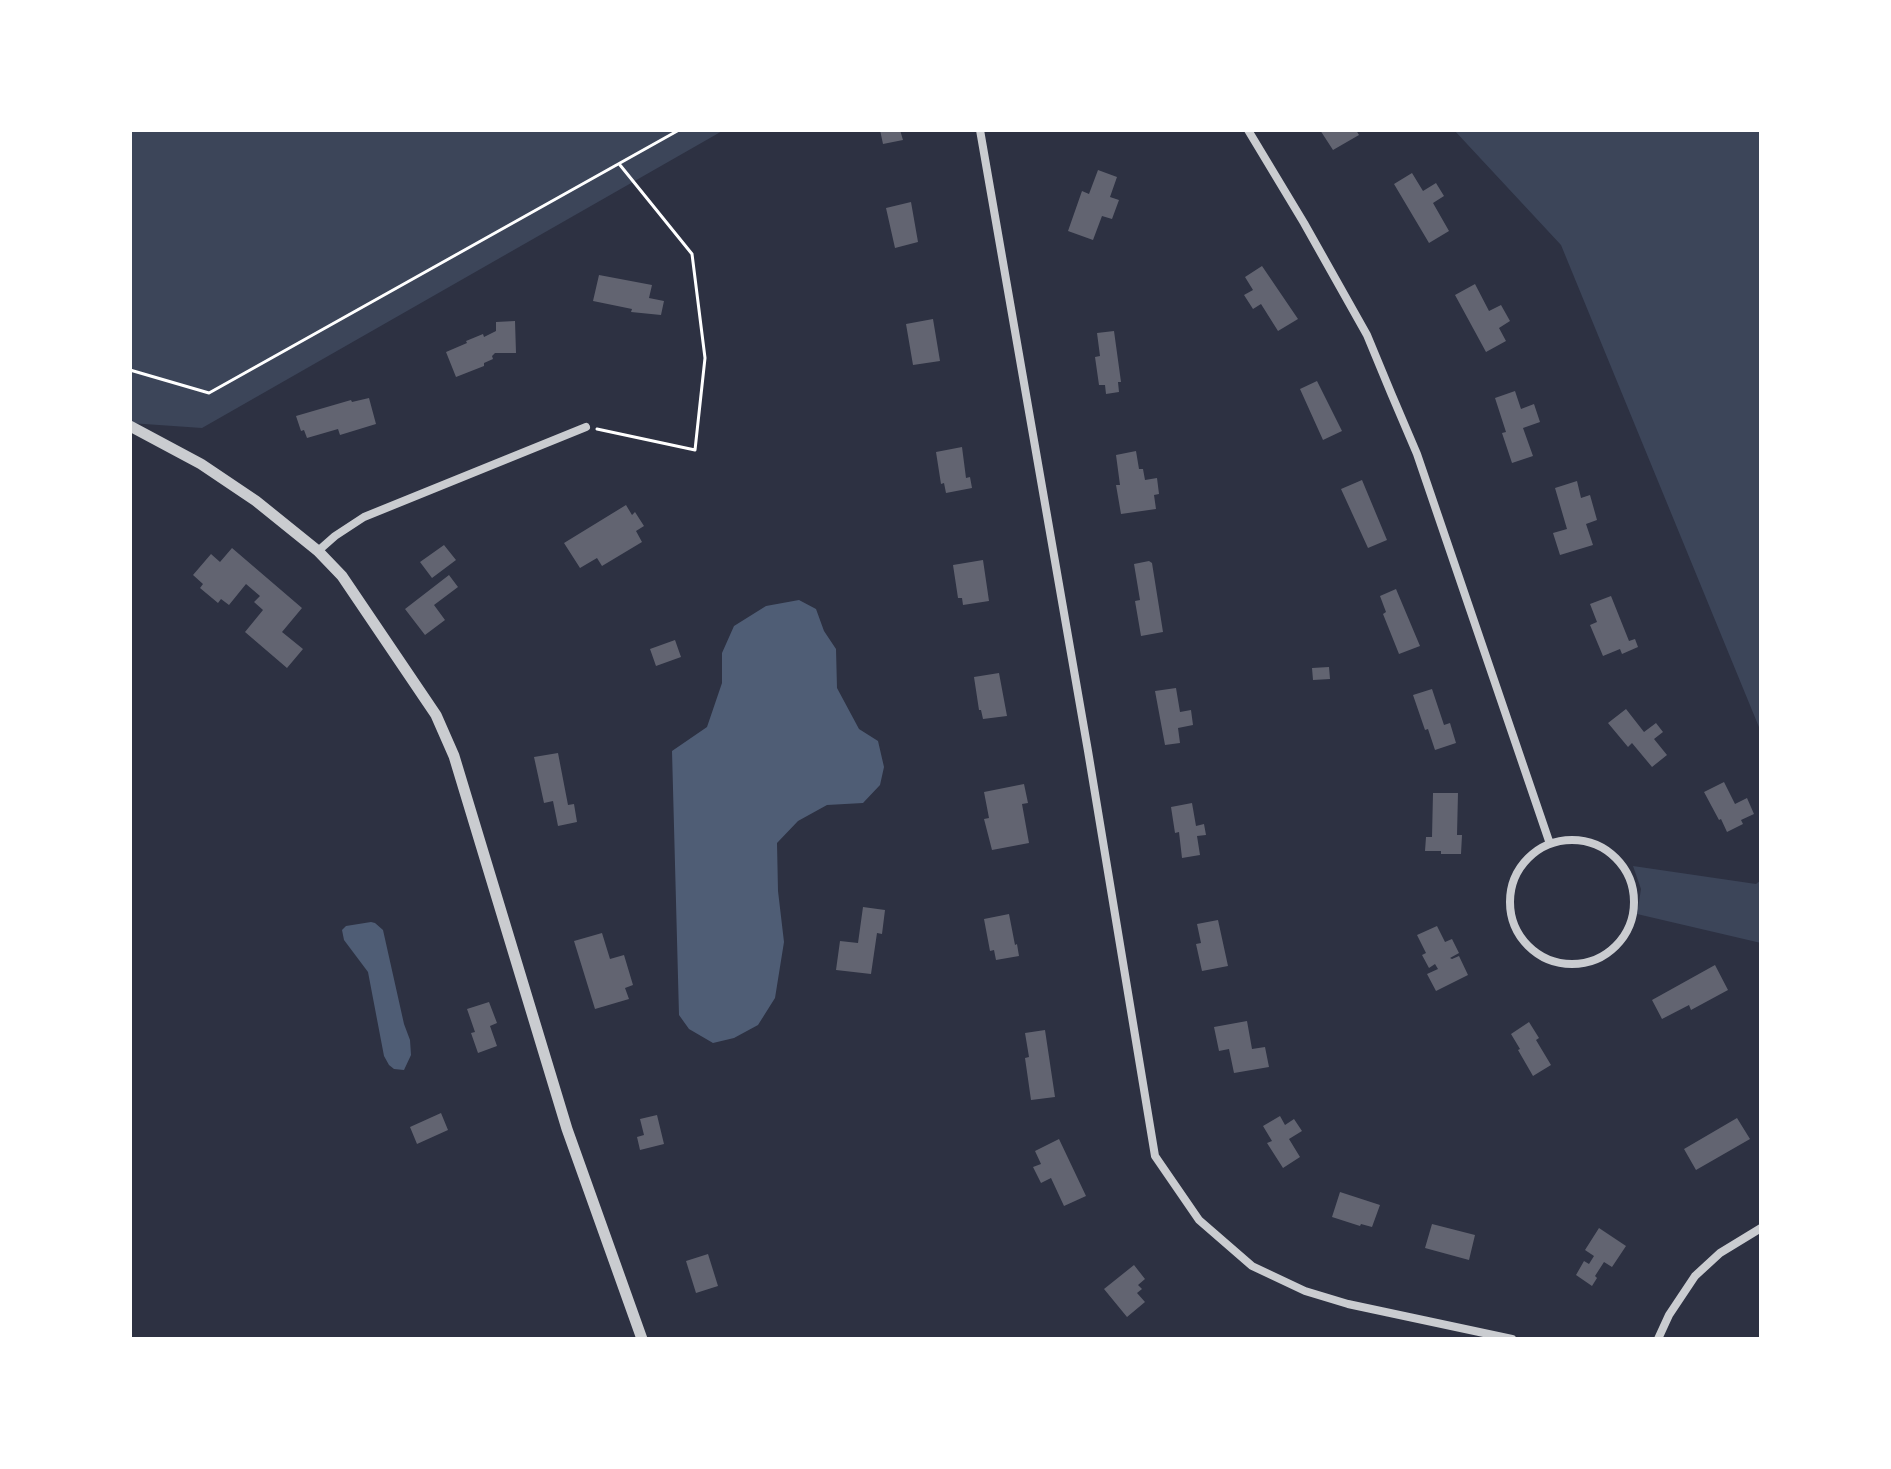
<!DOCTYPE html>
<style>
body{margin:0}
#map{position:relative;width:1891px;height:1469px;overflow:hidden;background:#2d3142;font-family:"Titillium Web",sans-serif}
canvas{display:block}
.frame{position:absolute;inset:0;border:132px solid #fff;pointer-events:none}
</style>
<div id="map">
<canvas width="1891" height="1469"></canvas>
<div class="frame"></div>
</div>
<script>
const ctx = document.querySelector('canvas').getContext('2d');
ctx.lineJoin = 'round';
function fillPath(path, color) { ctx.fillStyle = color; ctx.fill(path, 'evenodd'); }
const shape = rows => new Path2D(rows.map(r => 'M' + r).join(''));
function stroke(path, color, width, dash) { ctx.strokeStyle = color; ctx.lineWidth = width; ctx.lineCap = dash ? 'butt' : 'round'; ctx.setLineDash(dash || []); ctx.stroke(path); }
const green = shape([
 [130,130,724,130,202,428,130,423],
 [1454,130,1761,130,1761,732,1561,245],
 [1633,866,1756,884,1761,880,1761,943,1637,914,1641,889]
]);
const water = shape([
 [799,600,816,609,824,631,836,649,837,688,859,729,878,741,884,767,880,785,863,803,827,805,798,821,777,843,778,891,784,942,775,998,758,1025,734,1038,713,1043,689,1029,679,1015,672,751,707,727,722,683,722,653,734,626,766,606],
 [371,922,375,923,383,930,404,1024,410,1040,411,1055,404,1070,394,1069,389,1065,384,1056,368,972,344,940,342,930,346,926]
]);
const building = shape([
 [880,130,900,130,903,140,883,144],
 [1320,130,1356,130,1359,135,1333,150],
 [1098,170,1117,177,1110,197,1119,200,1112,219,1102,216,1093,240,1068,231,1082,191,1089,194],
 [1412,173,1423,191,1436,183,1444,196,1433,203,1449,231,1429,243,1394,184],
 [911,202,918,242,895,248,886,208],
 [1262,266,1298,319,1278,331,1261,304,1253,309,1244,295,1253,290,1245,277],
 [599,275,652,285,649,298,664,301,661,315,631,312,632,309,593,301],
 [1475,284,1489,311,1501,305,1510,321,1499,328,1506,341,1486,352,1455,295],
 [933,319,940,361,913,365,906,324],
 [515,321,516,353,495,353,492,356,493,359,484,363,484,366,456,377,446,352,467,343,466,341,483,334,484,337,496,331,496,322],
 [1114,331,1121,382,1118,382,1119,392,1106,394,1105,385,1099,385,1095,357,1100,356,1097,333],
 [1317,381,1342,431,1323,440,1300,389],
 [1515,391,1521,409,1534,404,1540,422,1523,428,1533,456,1512,463,1502,433,1506,432,1495,398],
 [369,398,376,424,340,435,338,429,307,438,304,430,301,431,296,416,351,400,352,402],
 [962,447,966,478,970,477,972,488,946,493,944,483,941,484,936,452],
 [1136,451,1139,469,1143,469,1145,480,1157,478,1159,494,1154,495,1156,509,1121,514,1116,485,1120,485,1116,455],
 [1362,480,1387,540,1368,548,1341,489],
 [1577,481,1581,498,1590,495,1597,520,1586,524,1593,545,1560,555,1553,533,1567,529,1555,488],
 [626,505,632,515,635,512,644,526,636,531,642,542,602,566,597,558,580,568,564,543],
 [444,545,456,560,432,578,420,562],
 [232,548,302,608,282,632,303,649,287,668,245,632,263,610,254,602,260,596,246,584,229,605,221,599,218,603,200,588,203,584,193,575,211,554,220,562],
 [983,560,989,601,963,605,962,598,958,598,953,565],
 [1149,561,1152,563,1163,632,1141,636,1135,601,1140,600,1134,564],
 [449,575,458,587,434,605,445,620,425,635,405,609],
 [1396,589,1420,646,1399,654,1383,614,1386,612,1380,596],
 [1611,596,1629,641,1635,639,1638,647,1622,654,1620,649,1603,656,1590,625,1597,622,1590,604],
 [675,640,681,657,656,666,650,649],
 [1329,667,1330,679,1313,680,1312,668],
 [999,673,1007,716,983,719,981,710,979,710,974,677],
 [1176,688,1180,712,1191,710,1193,725,1178,728,1180,743,1165,745,1155,691],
 [1432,689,1444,725,1450,723,1456,743,1435,750,1428,729,1425,730,1413,695],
 [1626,709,1644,732,1656,723,1663,732,1654,739,1667,755,1652,767,1632,743,1628,747,1608,723],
 [558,753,568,805,574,804,577,822,558,826,553,801,544,803,534,757],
 [1724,782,1735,804,1747,798,1754,814,1741,820,1743,824,1727,832,1721,819,1719,820,1704,792],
 [1024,784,1028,803,1022,804,1029,843,992,850,984,819,989,818,984,792],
 [1433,793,1458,793,1457,835,1462,835,1461,854,1441,854,1441,851,1425,851,1426,837,1432,837],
 [1192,803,1196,826,1204,824,1206,835,1197,836,1200,855,1182,858,1179,832,1175,833,1171,807],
 [863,907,885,910,882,934,877,933,871,974,836,970,840,941,858,943],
 [1009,914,1015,945,1017,944,1019,956,996,960,994,950,990,951,984,919],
 [1218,920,1228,966,1202,971,1196,944,1201,943,1197,924],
 [1437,926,1445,942,1452,939,1459,953,1450,958,1452,959,1459,956,1468,975,1436,991,1427,974,1438,969,1435,964,1429,968,1422,955,1426,953,1417,935],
 [602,933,610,959,624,955,633,985,625,988,629,999,595,1009,574,941],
 [1715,965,1728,990,1691,1010,1689,1005,1662,1019,1652,1000],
 [489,1002,497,1023,490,1026,497,1046,478,1053,471,1033,475,1032,467,1009],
 [1247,1021,1252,1049,1265,1047,1269,1067,1234,1073,1229,1049,1219,1051,1214,1027],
 [1529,1022,1539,1038,1536,1040,1551,1065,1533,1076,1518,1050,1520,1049,1511,1034],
 [1045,1030,1055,1097,1031,1100,1025,1058,1029,1057,1025,1033],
 [441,1113,448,1130,417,1144,410,1127],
 [657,1115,664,1144,640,1150,637,1137,644,1135,640,1119],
 [1280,1116,1285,1125,1294,1119,1302,1131,1289,1139,1300,1157,1283,1168,1267,1143,1272,1141,1263,1126],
 [1737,1118,1750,1139,1696,1170,1684,1149],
 [1059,1139,1086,1196,1064,1206,1051,1178,1041,1183,1033,1167,1041,1164,1035,1151],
 [1340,1192,1380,1205,1372,1227,1361,1224,1360,1226,1332,1217],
 [1432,1224,1475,1235,1469,1260,1425,1248],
 [1599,1228,1626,1246,1612,1267,1604,1262,1595,1276,1597,1278,1592,1286,1576,1275,1584,1261,1589,1264,1594,1256,1585,1250],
 [708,1254,718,1286,696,1293,686,1261],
 [1134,1265,1145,1279,1138,1285,1142,1289,1137,1293,1145,1302,1127,1317,1104,1289]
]);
const path = shape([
 [130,370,209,393,679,130],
 [597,429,695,450,705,358,692,254,620,165]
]);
const minor = shape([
 [980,130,1088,751,1155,1156,1199,1220,1252,1266,1305,1291,1348,1304,1512,1339],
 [1248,130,1304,223,1367,335,1391,393,1417,454,1550,844],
 [318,551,335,536,364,517,586,427],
 '1510 902a62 62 0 1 1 124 0a62 62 0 1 1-124 0Z',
 [1658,1339,1669,1315,1695,1276,1720,1253,1761,1228]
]);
const tertiary = shape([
 [130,426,201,464,256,501,318,551,342,576,436,715,454,756,567,1129,642,1339]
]);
fillPath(green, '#3c4559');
fillPath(water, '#4f5d75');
fillPath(building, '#626471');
stroke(path, '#fff', 3);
stroke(minor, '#caccd0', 8);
stroke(tertiary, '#caccd0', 11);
</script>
